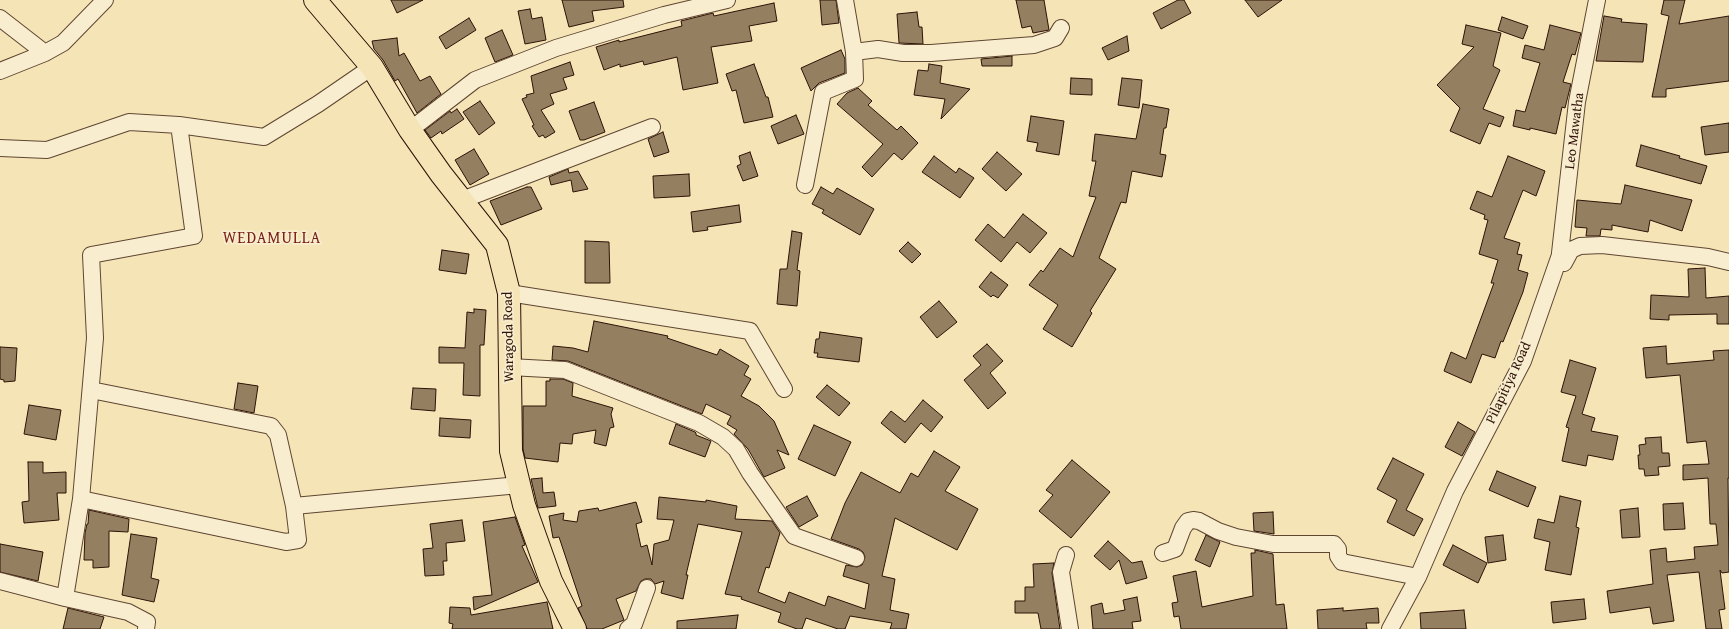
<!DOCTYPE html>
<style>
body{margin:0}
canvas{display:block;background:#f5e4b5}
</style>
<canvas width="1729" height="629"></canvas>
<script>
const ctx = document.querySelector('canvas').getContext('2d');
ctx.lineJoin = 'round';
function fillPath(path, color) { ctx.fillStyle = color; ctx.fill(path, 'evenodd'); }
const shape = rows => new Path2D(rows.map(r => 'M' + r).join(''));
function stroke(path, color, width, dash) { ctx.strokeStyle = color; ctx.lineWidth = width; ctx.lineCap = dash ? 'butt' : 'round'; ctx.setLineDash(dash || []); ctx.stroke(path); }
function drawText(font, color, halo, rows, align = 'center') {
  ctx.font = font + ' "Gentium Book Plus",serif'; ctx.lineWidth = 3.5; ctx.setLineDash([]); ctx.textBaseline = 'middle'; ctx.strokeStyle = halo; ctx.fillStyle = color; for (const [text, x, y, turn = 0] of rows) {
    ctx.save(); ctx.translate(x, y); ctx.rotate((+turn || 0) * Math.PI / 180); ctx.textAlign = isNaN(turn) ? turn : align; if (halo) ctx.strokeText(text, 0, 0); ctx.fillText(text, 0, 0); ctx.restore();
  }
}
const building = shape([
 [391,0,423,0,397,13,391,0],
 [562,0,623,0,624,7,592,11,594,21,569,27,562,0],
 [820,0,836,0,839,23,822,25,820,0],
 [1016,0,1044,0,1049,30,1033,33,1031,26,1022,28,1016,0],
 [1178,0,1184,0,1191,13,1161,29,1153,13,1178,0],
 [1245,0,1282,0,1258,17,1245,0],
 [1664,0,1685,0,1679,24,1729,16,1729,81,1666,89,1666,97,1652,97,1669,16,1661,14,1664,0],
 [774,3,777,21,749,26,752,41,711,47,718,83,683,90,677,57,644,65,643,61,620,67,620,64,604,70,596,47,619,40,619,42,682,26,681,21,713,13,714,16,774,3],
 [530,9,532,19,542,17,546,40,525,44,518,11,530,9],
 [917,12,919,27,922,27,923,44,899,43,897,14,917,12],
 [1604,16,1622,19,1621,22,1647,24,1643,62,1596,61,1604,16],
 [1502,17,1528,26,1523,39,1498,30,1502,17],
 [469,18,476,30,446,49,439,37,469,18],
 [1466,25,1501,33,1493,66,1500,70,1483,109,1504,117,1500,127,1489,123,1480,144,1450,131,1460,108,1437,85,1474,47,1462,44,1466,25],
 [1550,25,1581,33,1575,55,1572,54,1563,82,1571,84,1565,108,1562,107,1556,134,1530,128,1530,130,1513,126,1516,110,1525,112,1540,63,1522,58,1525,45,1544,50,1550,25],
 [502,30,513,55,495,62,485,38,502,30],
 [1127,36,1129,51,1108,60,1102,48,1127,36],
 [397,38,399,56,404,53,420,81,430,76,441,94,417,113,398,79,395,81,383,60,374,49,372,41,397,38],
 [841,50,845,59,845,73,819,83,811,91,801,68,841,50],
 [1012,56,1012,66,982,66,981,59,1012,56],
 [570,62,574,75,563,78,567,89,550,94,554,104,541,110,555,132,545,138,543,135,539,137,532,126,534,125,522,99,527,97,526,95,534,93,531,76,570,62],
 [754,64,766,97,768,97,773,117,744,123,736,90,732,91,726,74,754,64],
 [929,64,942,66,940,83,970,89,941,119,945,99,914,95,918,70,928,71,929,64],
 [1071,78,1092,79,1092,95,1070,94,1071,78],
 [1122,78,1142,80,1139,108,1118,105,1122,78],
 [858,88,872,101,868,105,897,130,901,126,918,143,902,160,894,153,872,177,862,167,883,144,837,104,847,93,858,88],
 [480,101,495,123,479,135,463,112,480,101],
 [594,102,605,132,584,140,580,140,569,111,594,102],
 [1143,104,1169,109,1166,128,1164,128,1160,154,1166,155,1162,177,1132,171,1126,203,1121,202,1099,258,1116,269,1090,311,1092,313,1072,347,1043,329,1058,305,1029,285,1041,270,1043,272,1060,248,1073,257,1096,197,1089,196,1096,161,1092,161,1095,134,1136,139,1143,104],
 [457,109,464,119,442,134,441,131,431,138,425,130,450,111,451,113,457,109],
 [796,115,804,134,778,144,771,126,796,115],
 [1031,116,1064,121,1059,155,1036,151,1038,143,1027,141,1031,116],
 [1729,123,1729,152,1705,155,1701,127,1729,123],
 [663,132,669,152,654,157,648,139,663,132],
 [1641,145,1680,156,1679,158,1707,166,1701,184,1636,166,1641,145],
 [474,149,489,174,470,185,455,160,474,149],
 [750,152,758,176,743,181,737,166,741,164,739,156,750,152],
 [997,152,1022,174,1006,191,982,169,997,152],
 [934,156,956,173,959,168,974,178,960,198,922,172,934,156],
 [1508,156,1545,171,1536,196,1523,190,1504,238,1520,243,1517,254,1522,255,1518,270,1528,273,1523,292,1503,342,1501,341,1495,358,1482,354,1471,383,1444,371,1451,352,1466,359,1494,283,1491,283,1498,260,1479,254,1488,220,1484,219,1485,215,1470,209,1477,191,1492,197,1508,156],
 [568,169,569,173,578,171,588,189,573,192,571,180,551,185,549,177,568,169],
 [689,174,690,196,654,198,653,176,689,174],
 [1625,185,1692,200,1682,231,1650,220,1648,232,1612,225,1612,230,1601,229,1600,236,1586,236,1587,228,1575,227,1577,200,1621,204,1625,185],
 [527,187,531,187,542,209,501,225,490,201,527,187],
 [821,187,833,194,837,188,874,209,860,235,822,213,824,210,812,204,821,187],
 [739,205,741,222,707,227,708,230,693,232,691,212,739,205],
 [1023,214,1047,233,1030,253,1017,242,1001,262,975,240,988,224,1004,238,1023,214],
 [792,231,802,233,797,270,800,271,797,306,777,304,780,269,787,269,792,231],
 [585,241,609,242,610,283,585,283,585,241],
 [908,242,921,254,912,263,899,251,908,242],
 [442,250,469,254,466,274,439,270,442,250],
 [1705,268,1706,298,1729,296,1729,324,1717,324,1717,314,1669,315,1669,320,1650,319,1651,295,1689,297,1688,269,1705,268],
 [991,272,1008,285,998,298,993,295,991,297,979,287,991,272],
 [939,301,957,322,937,338,920,317,939,301],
 [474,309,486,310,484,345,480,345,480,396,463,395,464,363,439,363,439,347,465,348,467,312,474,313,474,309],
 [594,321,668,336,667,338,717,355,720,349,749,366,744,375,751,379,741,396,759,406,774,421,789,455,777,450,785,468,764,477,748,449,734,434,737,430,727,424,731,416,706,404,702,414,568,361,552,360,553,346,573,348,588,352,594,321],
 [820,332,862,338,859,362,817,357,818,353,814,353,816,339,819,339,820,332],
 [987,344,1003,361,990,373,1006,393,988,409,964,380,981,365,973,356,987,344],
 [1666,346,1667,364,1714,360,1713,351,1729,350,1729,478,1728,478,1729,572,1722,573,1720,570,1725,609,1719,610,1722,629,1706,629,1699,572,1667,575,1674,621,1653,624,1650,607,1610,613,1607,591,1653,584,1650,550,1666,548,1667,562,1695,559,1694,547,1718,545,1716,524,1710,524,1708,478,1683,480,1683,465,1709,464,1706,441,1687,443,1680,375,1646,378,1643,348,1666,346],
 [0,347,17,348,15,381,4,382,4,380,0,379,0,347],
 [1570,360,1596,368,1582,414,1595,418,1591,431,1618,436,1613,460,1588,455,1586,466,1562,461,1569,428,1566,427,1576,396,1561,392,1570,360],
 [550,379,563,379,573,383,572,396,613,408,611,414,614,427,610,428,606,446,594,443,596,430,573,434,572,444,560,443,558,462,525,458,523,449,523,406,546,406,546,381,550,381,550,379],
 [238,383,258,386,254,413,234,409,238,383],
 [827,385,850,403,839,416,816,397,827,385],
 [413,388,436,389,435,411,411,409,413,388],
 [923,400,943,417,931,432,921,423,905,443,881,423,891,411,905,422,923,400],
 [29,405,61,410,56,440,24,434,29,405],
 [440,418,471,420,470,438,439,436,440,418],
 [1458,422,1475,432,1462,456,1445,447,1458,422],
 [676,424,695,432,696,433,696,435,711,441,705,457,669,444,676,424],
 [814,425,851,442,835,476,798,459,814,425],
 [1661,437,1662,453,1669,453,1670,466,1658,467,1659,475,1645,476,1644,469,1639,469,1638,455,1640,455,1639,445,1646,444,1645,438,1661,437],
 [934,451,960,467,945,491,978,509,957,550,895,518,882,576,895,579,890,610,909,614,906,629,890,629,892,623,850,616,845,629,838,629,806,618,802,629,797,629,778,622,781,613,741,599,742,597,725,594,742,532,698,524,686,575,688,575,683,599,661,593,664,581,655,584,651,579,645,579,641,581,636,591,616,599,624,620,602,629,587,629,578,608,582,606,559,537,553,538,549,516,564,513,563,520,577,522,579,511,598,508,599,511,636,502,642,522,636,524,641,547,647,545,652,565,654,544,669,540,674,520,657,519,659,497,706,502,706,500,737,506,735,519,772,521,780,533,769,568,766,567,758,592,785,603,789,592,825,606,828,596,865,609,869,584,843,576,846,565,857,567,862,565,865,557,863,552,859,549,831,539,845,503,861,472,900,493,911,473,918,477,934,451],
 [1393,458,1424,474,1406,510,1423,519,1414,536,1387,522,1397,500,1377,489,1393,458],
 [1072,460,1110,492,1071,538,1039,511,1053,495,1046,490,1072,460],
 [28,462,43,462,43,473,66,472,66,493,57,493,59,520,24,523,22,502,29,501,28,462],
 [1497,471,1536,487,1528,507,1489,490,1497,471],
 [542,478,543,493,554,492,556,506,538,508,531,479,542,478],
 [807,496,818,516,799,527,786,507,807,496],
 [1560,496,1581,501,1576,527,1579,528,1571,575,1545,570,1550,542,1534,538,1538,519,1554,523,1560,496],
 [1683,503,1685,529,1664,530,1663,504,1683,503],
 [1638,508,1640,537,1622,538,1620,510,1638,508],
 [89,510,129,519,128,532,109,531,109,567,93,568,93,560,84,560,85,533,87,524,88,524,89,510],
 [1273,512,1274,534,1254,531,1253,513,1273,512],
 [515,517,525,545,522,546,538,582,474,610,473,597,492,595,483,522,515,517],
 [462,520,465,541,446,543,447,561,443,561,444,575,425,576,423,549,433,548,430,524,462,520],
 [131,534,157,538,151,578,159,580,154,602,122,595,131,534],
 [1206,535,1220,542,1210,567,1195,560,1206,535],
 [1503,535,1506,560,1488,563,1485,537,1503,535],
 [1108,541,1132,563,1142,561,1147,578,1126,584,1119,560,1110,570,1094,556,1108,541],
 [0,544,43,552,38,581,0,572,0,544],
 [1453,545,1487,563,1478,583,1443,565,1453,545],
 [1255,550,1273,554,1276,605,1284,604,1287,629,1181,629,1179,616,1174,617,1172,603,1178,602,1173,576,1196,571,1202,607,1253,596,1251,553,1255,553,1255,550],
 [1054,563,1052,573,1060,629,1041,629,1038,613,1015,613,1015,601,1025,601,1025,587,1034,587,1033,564,1054,563],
 [1137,597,1141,621,1132,622,1133,629,1093,629,1091,606,1102,603,1104,614,1125,610,1123,600,1137,597],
 [1584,599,1586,619,1553,623,1551,602,1584,599],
 [547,602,553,629,452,629,453,624,449,623,450,607,470,608,471,615,547,602],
 [68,608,104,617,100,629,63,629,68,608],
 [1343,608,1343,611,1378,608,1379,623,1366,623,1367,629,1318,629,1317,610,1343,608],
 [1464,610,1466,629,1421,629,1420,613,1464,610],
 [738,615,736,629,677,629,677,621,738,615]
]);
const minor = shape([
 [0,18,45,53],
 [854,52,878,49,903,53,931,53,1034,45,1055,38,1061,28],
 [0,71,45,53,63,43,105,0],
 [410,130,475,80,556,48,664,15,727,0],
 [0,148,47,150,129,122,179,125],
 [805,185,823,92,855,79,854,52,845,0],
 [462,200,652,127],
 [1564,263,1560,253,1577,102,1597,0],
 [509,293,750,331,784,389],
 [510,367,565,370,699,423,723,437,736,449,750,473,794,536,856,558],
 [91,390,271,426,278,435,294,506],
 [81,499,286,542,298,540,294,506,519,485],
 [1163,553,1175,549,1183,528,1188,521,1193,520,1199,521,1218,531,1236,537,1273,544,1334,544,1338,549,1338,556,1342,562,1418,577],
 [1066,555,1061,572,1070,629],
 [0,581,65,598],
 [146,629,147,622,128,612,65,598,81,499,95,338,91,255,194,236,179,125,264,137,318,104,372,67],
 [628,629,634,624,647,588],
 [1390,629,1418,577,1455,491,1523,361,1560,255,1564,263,1571,250,1580,246,1602,245,1708,257,1729,262]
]);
const primary = shape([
 [315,0,372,67,410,130,441,174,497,245,509,293,511,451,524,505,551,581,575,629]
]);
const streetNames = [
 ["Leo Mawatha",1575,131,-83],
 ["Waragoda Road",509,337,-91],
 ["Pilapitiya Road",1509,383,-65]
];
const quarterNames = [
 ["WEDAMULLA",272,239]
];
fillPath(building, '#957f61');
stroke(building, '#2d1207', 1);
stroke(minor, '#5f4632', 18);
stroke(primary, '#2d1207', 24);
stroke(minor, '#f8edcf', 16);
stroke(primary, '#f5e4b5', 22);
drawText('14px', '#2d1207', '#f8edcf', streetNames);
ctx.letterSpacing = '1px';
drawText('16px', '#7a1f14', '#f8edcf', quarterNames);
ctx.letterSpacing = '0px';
</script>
